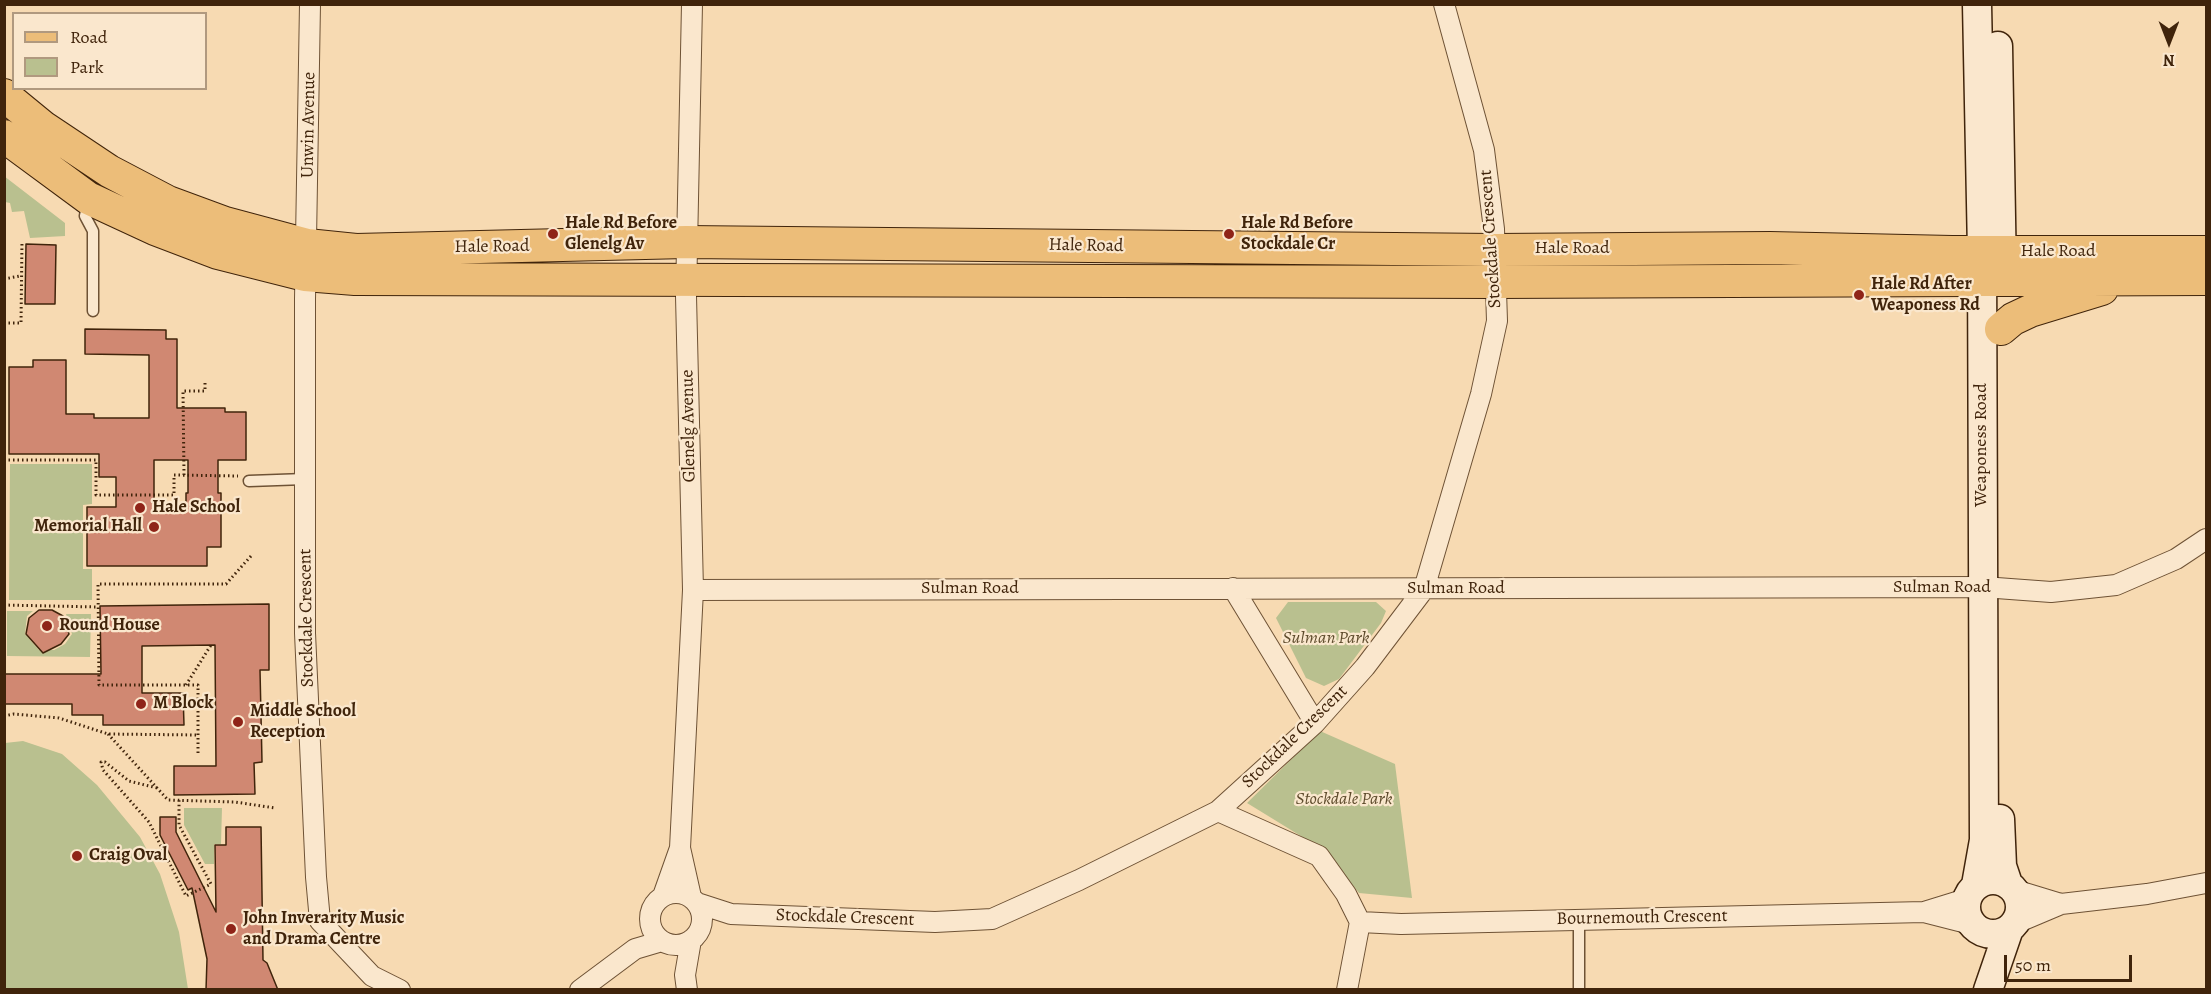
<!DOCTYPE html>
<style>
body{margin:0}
#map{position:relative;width:2211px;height:994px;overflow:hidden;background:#f7dab2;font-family:Alegreya,serif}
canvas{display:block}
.frame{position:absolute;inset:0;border:6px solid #40240b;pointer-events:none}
.legend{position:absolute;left:12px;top:12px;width:195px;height:78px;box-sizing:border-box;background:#fae7cd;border:2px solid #b0997f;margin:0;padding:8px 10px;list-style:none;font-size:18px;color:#40240b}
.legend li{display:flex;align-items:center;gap:12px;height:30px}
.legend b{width:30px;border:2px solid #b0997f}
.north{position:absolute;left:2139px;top:12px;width:60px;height:60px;-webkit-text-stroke:4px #fae7cd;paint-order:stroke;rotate:180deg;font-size:16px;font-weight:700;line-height:24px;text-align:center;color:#40240b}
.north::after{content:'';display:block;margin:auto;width:21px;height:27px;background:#40240b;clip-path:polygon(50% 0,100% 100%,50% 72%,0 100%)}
.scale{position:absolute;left:2004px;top:955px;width:128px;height:27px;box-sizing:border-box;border:3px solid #40240b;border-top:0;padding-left:8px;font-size:18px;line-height:21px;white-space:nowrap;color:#40240b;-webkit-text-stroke:4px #fae7cd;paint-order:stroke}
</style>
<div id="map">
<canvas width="2211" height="994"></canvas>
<div class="frame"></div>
<ul class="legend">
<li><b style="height:8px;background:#ecbd79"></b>Road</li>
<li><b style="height:16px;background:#b9c08f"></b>Park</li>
</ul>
<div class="north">N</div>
<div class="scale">50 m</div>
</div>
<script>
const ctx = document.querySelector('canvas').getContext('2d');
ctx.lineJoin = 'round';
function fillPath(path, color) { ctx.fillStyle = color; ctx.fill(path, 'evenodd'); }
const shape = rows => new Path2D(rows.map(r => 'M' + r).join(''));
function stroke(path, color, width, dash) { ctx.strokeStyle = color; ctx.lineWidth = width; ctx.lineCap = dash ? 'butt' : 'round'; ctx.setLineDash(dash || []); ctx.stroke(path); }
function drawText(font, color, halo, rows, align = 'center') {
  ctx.font = font + ' Alegreya,serif'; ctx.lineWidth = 4.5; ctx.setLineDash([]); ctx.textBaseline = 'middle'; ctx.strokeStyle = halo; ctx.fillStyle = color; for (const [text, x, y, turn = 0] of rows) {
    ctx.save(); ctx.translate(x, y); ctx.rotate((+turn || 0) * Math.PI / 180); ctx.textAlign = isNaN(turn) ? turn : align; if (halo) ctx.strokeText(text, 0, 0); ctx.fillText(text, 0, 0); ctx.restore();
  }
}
const green = shape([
 [4,176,65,223,65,236,30,238,24,211,12,212,10,203,5,202],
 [10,464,92,464,92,504,83,505,83,569,92,569,92,600,9,600],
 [1288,602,1376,602,1386,611,1381,623,1339,679,1324,686,1306,678,1276,618],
 [7,611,33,611,27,616,25,634,39,650,54,650,65,644,72,634,66,614,91,614,90,657,7,656],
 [1320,731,1395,764,1412,898,1359,893,1322,849,1247,803],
 [23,741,62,754,97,785,140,837,160,874,179,932,188,989,5,989,5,743],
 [184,808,222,808,221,844,214,844,214,864,205,864,184,825]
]);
const building = shape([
 [26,244,56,245,55,304,25,304,26,244],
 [85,329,166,330,166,339,177,339,177,408,225,408,225,412,246,412,246,460,218,460,218,493,221,493,221,547,207,547,207,566,87,566,87,507,116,507,116,477,99,477,99,454,9,454,9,367,33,367,33,360,66,360,66,414,94,414,94,418,149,418,149,355,85,354,85,329],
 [154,460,188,460,188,493,186,493,186,507,154,507,154,460],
 [269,604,269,670,260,670,262,762,254,763,255,794,174,795,174,766,216,766,215,645,142,646,142,693,183,693,184,725,103,725,103,715,72,715,72,704,4,704,4,674,101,674,100,606,269,604],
 [39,610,52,610,63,616,69,634,61,644,43,653,26,634,29,618,39,610],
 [160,817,176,817,176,832,216,912,215,845,226,845,226,827,261,827,263,960,267,963,278,990,206,990,207,959,192,888,188,890,160,835,160,817]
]);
const path = shape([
 [4,279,20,276],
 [4,323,21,323,22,241],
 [4,460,96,460,96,495,174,495,174,475,238,476],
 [184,475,183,391,205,391,205,380],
 [4,605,98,607],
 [186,685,211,645],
 [4,716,14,714,59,718,108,734,198,735],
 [108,734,168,800,235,802,275,808],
 [198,753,198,685,99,685,98,584,226,584,251,556],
 [157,788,129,781,105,762,101,762,103,770,149,822,186,896,211,884,179,825,179,800]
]);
const lane = shape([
 [88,200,85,216,93,231,93,311],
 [249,481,305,479],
 [1579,920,1579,990]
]);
const street = shape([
 [310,4,305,299,305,633,316,877,320,921,372,976,400,990],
 [1233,588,1315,723],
 [693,590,1983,587,2051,592,2116,585,2176,559,2206,539],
 [1218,811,1319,856,1346,894,1360,922,1347,990],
 [2015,890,2061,904],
 '650 919a26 26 0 1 1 52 0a26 26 0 1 1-52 0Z',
 [663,896,680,848],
 [691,897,680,848,693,590,686,296,692,4],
 [697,903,731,914,935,922,992,919,1079,880,1218,811,1315,723,1365,667,1424,589,1481,394,1497,321,1494,229,1484,150,1444,4],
 [1924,912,1966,899],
 [1360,922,1401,924,1924,912,1971,924],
 [2016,923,2061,904,2147,894,2206,883],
 [580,990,635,949,662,941],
 [687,990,685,975,691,940]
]);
const secondary = shape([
 [1998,46,2002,275],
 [2000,819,2002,866,2008,884],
 '1966 907a27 27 0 1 1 54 0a27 27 0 1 1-54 0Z',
 [1976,885,1984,840,1982,252,1977,4],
 [1988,990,2009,929]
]);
const primary = shape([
 [4,95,43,127,109,171,168,202,225,223,307,245,356,250,686,242,1495,250,1770,248,1952,252,2206,252],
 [4,136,88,198,155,229,218,253,305,275,355,279,1496,282,2206,279],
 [2001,329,2013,319,2030,311,2102,289]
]);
const markers = [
 [553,234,6,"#8f2418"],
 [1229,234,6,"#8f2418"],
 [1859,295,6,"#8f2418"],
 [140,508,6,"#8f2418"],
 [154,527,6,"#8f2418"],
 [47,626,6,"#8f2418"],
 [141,704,6,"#8f2418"],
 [238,722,6,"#8f2418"],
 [77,856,6,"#8f2418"],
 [231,929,6,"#8f2418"]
];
const streetNames = [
 ["Unwin Avenue",309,125,-89],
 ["Stockdale Crescent",1491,239,-94],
 ["Hale Road",1086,246,1],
 ["Hale Road",492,247,-1],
 ["Hale Road",1572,249],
 ["Hale Road",2058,252],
 ["Glenelg Avenue",689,426,-91],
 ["Weaponess Road",1982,445,-90],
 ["Sulman Road",1942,588],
 ["Sulman Road",970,589],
 ["Sulman Road",1456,589],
 ["Stockdale Crescent",307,618,-91],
 ["Stockdale Crescent",1295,737,-44],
 ["Stockdale Crescent",845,918,2],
 ["Bournemouth Crescent",1642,918,-1]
];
const poiNames = [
 ["Hale Rd Before",565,224],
 ["Glenelg Av",565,245],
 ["Hale Rd Before",1241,224],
 ["Stockdale Cr",1241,245],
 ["Hale Rd After",1871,285],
 ["Weaponess Rd",1871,306],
 ["Hale School",152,508],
 ["Memorial Hall",142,527,"right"],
 ["Round House",59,626],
 ["M Block",153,704],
 ["Middle School",250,712],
 ["Reception",250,733],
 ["Craig Oval",89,856],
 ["John Inverarity Music",243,919],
 ["and Drama Centre",243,940]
];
const parkNames = [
 ["Sulman Park",1326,639],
 ["Stockdale Park",1344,800]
];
fillPath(green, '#b9c08f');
fillPath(building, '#d08872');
stroke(building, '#40240b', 1.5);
stroke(lane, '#6e5235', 13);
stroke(street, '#6e5235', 22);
stroke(secondary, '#40240b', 31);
stroke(primary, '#40240b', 34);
stroke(path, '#40240b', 3, [1.5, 3]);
stroke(lane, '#fae7cd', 10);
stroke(street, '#fae7cd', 20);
stroke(secondary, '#fae7cd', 28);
stroke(primary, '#ecbd79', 32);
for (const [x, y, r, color] of markers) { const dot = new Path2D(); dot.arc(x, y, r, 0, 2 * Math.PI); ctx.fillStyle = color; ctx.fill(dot); stroke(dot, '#fae7cd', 2); }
drawText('18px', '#40240b', '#fae7cd', streetNames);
drawText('bold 18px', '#40240b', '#fae7cd', poiNames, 'left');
drawText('italic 18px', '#5e4b2c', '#fae7cd', parkNames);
</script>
